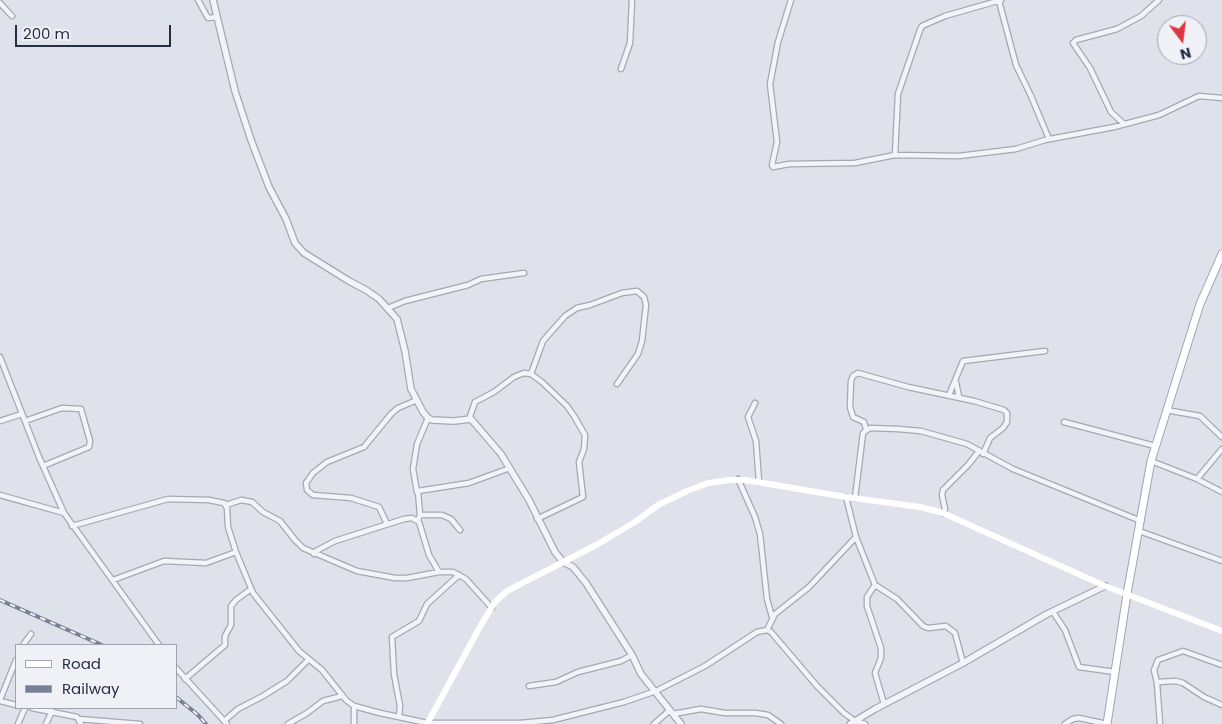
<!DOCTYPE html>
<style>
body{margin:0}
#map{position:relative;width:1222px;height:724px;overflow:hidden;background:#dfe2ea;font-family:Poppins,sans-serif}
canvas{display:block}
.legend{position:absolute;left:15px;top:644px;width:162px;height:65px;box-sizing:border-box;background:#eff1f7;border:1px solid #9fa3af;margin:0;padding:6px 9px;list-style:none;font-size:15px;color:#262e43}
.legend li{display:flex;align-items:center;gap:10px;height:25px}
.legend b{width:25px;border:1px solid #9fa3af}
.north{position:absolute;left:1157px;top:15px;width:50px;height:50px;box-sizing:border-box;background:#eff1f7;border:1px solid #9fa3af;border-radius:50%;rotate:165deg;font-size:14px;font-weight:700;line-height:20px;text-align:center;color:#262e43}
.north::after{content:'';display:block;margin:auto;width:18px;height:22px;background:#dc3743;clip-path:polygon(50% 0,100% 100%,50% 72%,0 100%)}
.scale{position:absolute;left:15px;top:25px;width:156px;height:22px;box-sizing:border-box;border:2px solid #262e43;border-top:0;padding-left:6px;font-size:15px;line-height:18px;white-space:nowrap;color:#262e43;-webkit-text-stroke:4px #eff1f7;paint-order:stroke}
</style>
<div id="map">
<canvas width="1222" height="724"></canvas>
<ul class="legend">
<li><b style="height:6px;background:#fff"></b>Road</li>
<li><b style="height:6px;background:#778095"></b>Railway</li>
</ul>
<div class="north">N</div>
<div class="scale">200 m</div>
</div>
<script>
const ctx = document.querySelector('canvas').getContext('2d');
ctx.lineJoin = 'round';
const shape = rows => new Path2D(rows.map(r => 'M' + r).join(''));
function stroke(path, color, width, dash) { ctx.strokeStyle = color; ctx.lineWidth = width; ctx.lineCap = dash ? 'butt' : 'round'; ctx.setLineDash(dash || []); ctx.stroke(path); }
const minor = shape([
 [198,0,208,18,217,17],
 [791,0,778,42,770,84,777,142,772,165,773,167,789,164,855,163,895,155,959,156,1016,149,1045,140,1114,127,1159,115,1199,96,1222,98],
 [999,1,1016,65,1031,96,1049,139],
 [0,3,12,16],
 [621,69,630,43,632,0],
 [1124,124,1111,112,1090,68,1073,43,1076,40,1117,29,1141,16,1159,0],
 [895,155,898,94,920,30,922,26,945,16,1001,0],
 [388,308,405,301,468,285,481,279,524,273],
 [0,357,39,457,64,513,159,645],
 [531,374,543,341,565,316,577,308,590,305,622,293,637,291,644,297,646,305,642,341,638,354,617,384],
 [956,382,959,397],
 [949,395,963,361,1045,351],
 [755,403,748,417,756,441,759,482],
 [1166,410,1200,416,1222,437],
 [469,419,475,402,494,392,514,377,524,373,531,374,542,382,567,406,574,416,585,435,584,449,579,462,583,497,537,519],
 [0,421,22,414],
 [25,421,62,408,81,409,90,441,89,447,43,466],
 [1064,422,1155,446],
 [866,429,864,422,853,417,850,407,851,381,853,376,858,373,908,387,974,401,1004,410,1007,413,1007,422,1003,428,990,438,983,454],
 [1151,461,1197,479,1222,492],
 [738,479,755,517,760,534,767,599,772,617],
 [1197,479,1222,449],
 [417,492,413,469,417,444,428,418],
 [0,495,64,513],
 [846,497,856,537,875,585,897,599,923,626,928,628,946,626,955,633,963,663],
 [855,498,863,433,870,428,898,429,921,431,967,444,1013,469,1141,521],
 [226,505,241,500,252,502,263,512,280,521,295,540,303,548,357,571,395,578,407,578,439,572,453,572,466,579,492,608],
 [943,513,945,509,942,495,943,490,968,465,979,451],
 [420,515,442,515,451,519,460,530],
 [418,520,420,515,418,491,469,483,510,468],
 [387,524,379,507,351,498,313,495,307,490,306,483,313,473,327,462,364,447,391,414,398,408,417,400],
 [72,526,168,499,209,500,224,503,227,508,228,527,236,552,253,593,299,651,322,670,346,700,354,706,380,713,427,723,520,723,553,720,624,702,656,691,705,666,757,632,767,630,771,632,817,686,844,713,855,721,865,724],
 [1139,531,1222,561],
 [314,554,316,551,335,541,404,519,412,518,419,522,429,555,439,572],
 [113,580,164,561,206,563,236,552],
 [875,585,867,597,867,606,881,648,881,658,875,673,884,704],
 [1053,612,1065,630,1079,667,1115,672],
 [767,630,775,614,809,587,856,537],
 [23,645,31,634],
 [176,668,227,724],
 [185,679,225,645,225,636,231,625,231,606,236,600,251,589],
 [1157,683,1154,670,1158,660,1183,651,1222,665],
 [529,686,556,682,578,672,621,661,632,655],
 [0,700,16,660],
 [0,701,16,705],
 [354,706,354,724],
 [32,708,77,717,81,724],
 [673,714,701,709,725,713,755,713,768,715,781,724],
 [399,717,400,706,394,674,392,637,419,621,427,604,459,575],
 [79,719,140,724],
 [224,721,238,709,263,696,287,681,308,660],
 [18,724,25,708],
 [46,724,52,711],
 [288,724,307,713,323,701,342,696],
 [654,724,670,710],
 [1065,724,1073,719,1079,718,1107,724],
 [1160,724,1157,683,1158,682,1176,681,1183,683,1204,697,1222,705]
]);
const tertiary = shape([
 [213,0,235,91,251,140,269,187,286,219,295,243,304,253,349,281,366,290,379,299,397,319,405,351,411,389,423,412,428,418,432,420,454,421,471,419,501,454,529,500,555,552,563,562,573,567,586,583,632,655,641,674,681,724],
 [850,724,875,709,963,663,1047,614,1105,586]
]);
const secondary = shape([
 [427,724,481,625,495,602,507,591,598,544,635,522,658,505,687,491,708,483,730,480,745,480,846,497,920,507,943,513,1105,586,1222,631]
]);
const primary = shape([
 [1107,724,1127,594,1151,461,1200,304,1222,254]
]);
const rail = shape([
 [0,600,102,645],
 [176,697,198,715,206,724]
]);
stroke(minor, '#a4a8b5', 7);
stroke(tertiary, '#a4a8b5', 8);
stroke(primary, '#9da5b7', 9);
stroke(minor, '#f2f4f8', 4.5);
stroke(tertiary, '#f2f4f8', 5.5);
stroke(secondary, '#fff', 6);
stroke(primary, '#fff', 7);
stroke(rail, '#778095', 4);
stroke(rail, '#eff1f7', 2, [5.5]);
</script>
